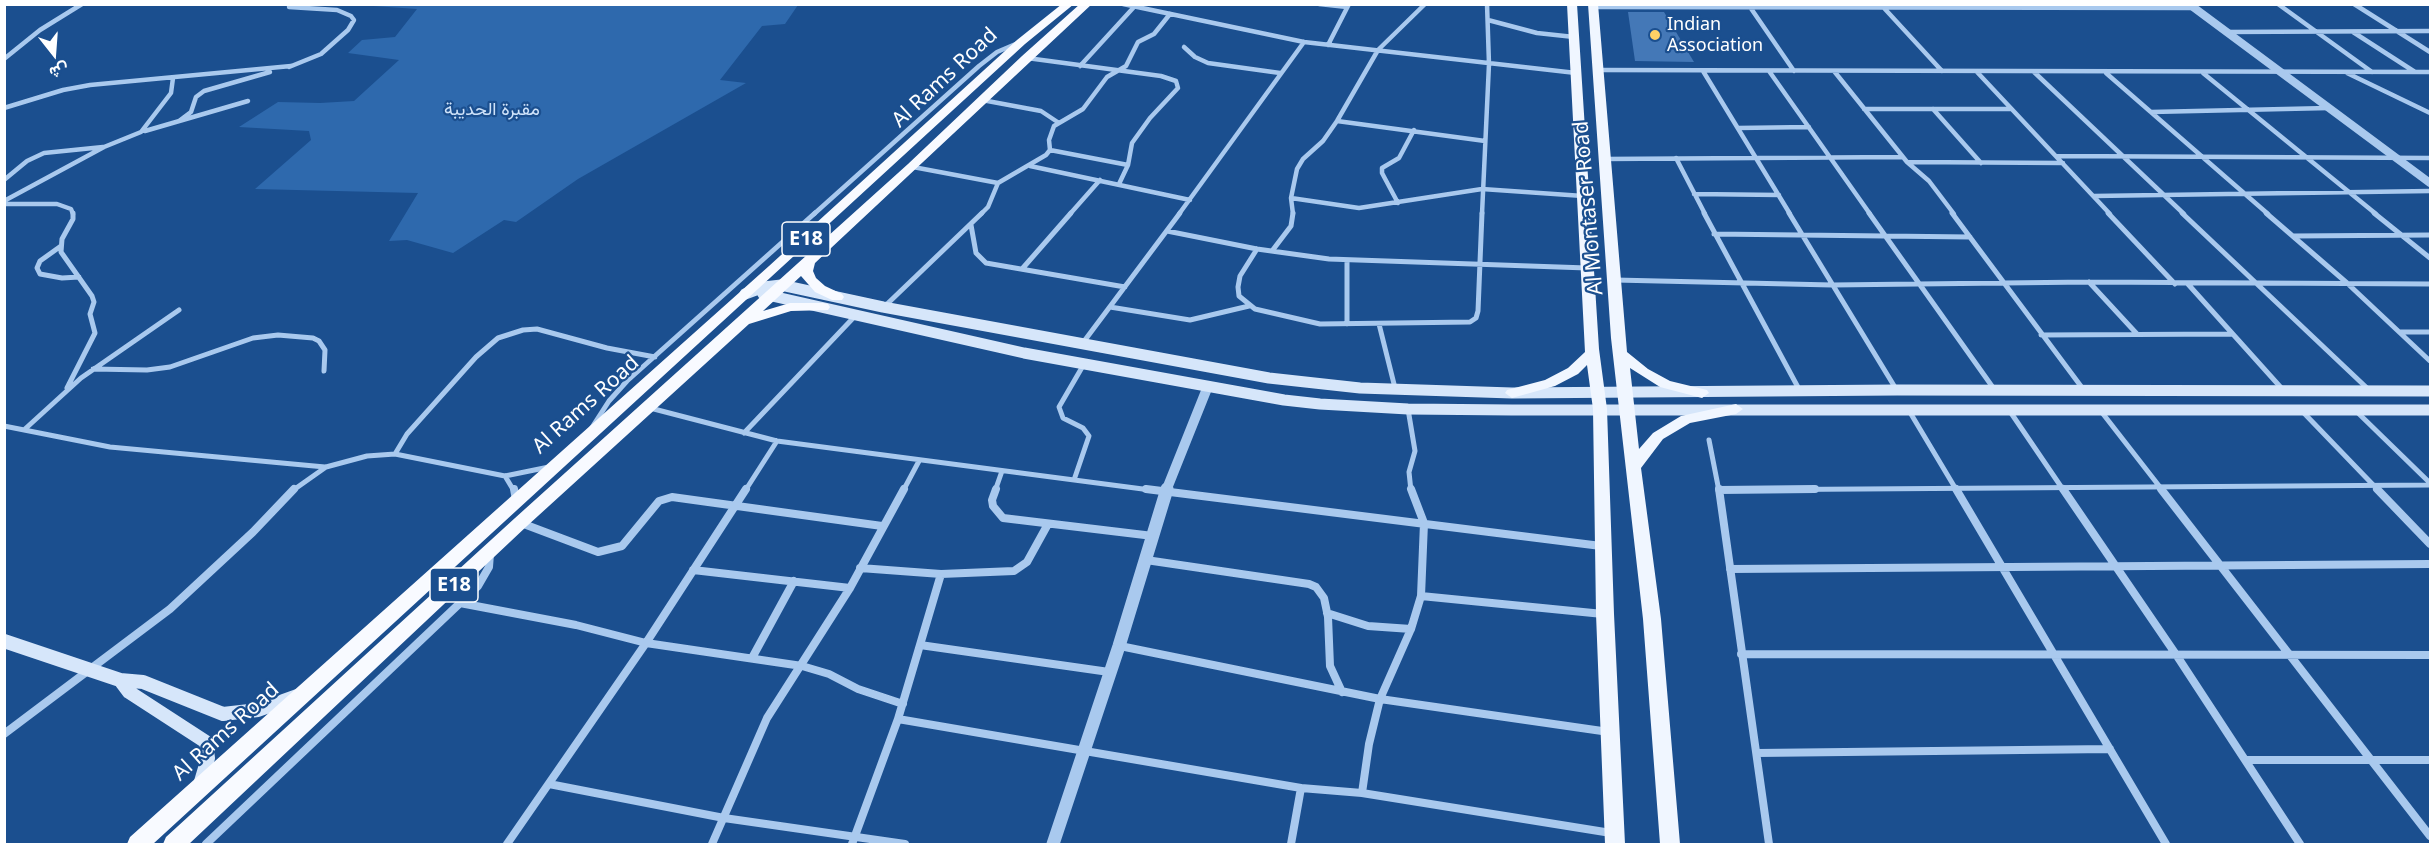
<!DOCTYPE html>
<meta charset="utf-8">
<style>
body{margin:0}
#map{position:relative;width:2435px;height:849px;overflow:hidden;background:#1b4f8f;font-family:"Noto Sans",Vazirmatn,sans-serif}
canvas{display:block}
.frame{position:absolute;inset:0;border:6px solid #fff;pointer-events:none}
.north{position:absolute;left:24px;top:24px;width:60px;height:60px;-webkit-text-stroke:4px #1b4f8f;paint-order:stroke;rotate:163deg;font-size:16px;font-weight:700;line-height:24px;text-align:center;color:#fff}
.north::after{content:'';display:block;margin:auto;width:21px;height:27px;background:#fff;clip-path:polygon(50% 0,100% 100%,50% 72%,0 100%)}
</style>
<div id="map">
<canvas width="2435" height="849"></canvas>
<div class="frame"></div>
<div class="north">ش</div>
</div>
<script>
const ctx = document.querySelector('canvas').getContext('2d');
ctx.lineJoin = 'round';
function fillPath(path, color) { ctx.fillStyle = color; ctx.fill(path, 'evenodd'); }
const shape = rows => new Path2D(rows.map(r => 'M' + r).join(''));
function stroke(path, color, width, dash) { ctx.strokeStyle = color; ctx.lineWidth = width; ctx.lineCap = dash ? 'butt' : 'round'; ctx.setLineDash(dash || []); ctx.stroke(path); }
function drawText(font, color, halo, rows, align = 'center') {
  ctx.font = font + ' "Noto Sans",Vazirmatn,sans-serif'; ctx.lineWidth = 4.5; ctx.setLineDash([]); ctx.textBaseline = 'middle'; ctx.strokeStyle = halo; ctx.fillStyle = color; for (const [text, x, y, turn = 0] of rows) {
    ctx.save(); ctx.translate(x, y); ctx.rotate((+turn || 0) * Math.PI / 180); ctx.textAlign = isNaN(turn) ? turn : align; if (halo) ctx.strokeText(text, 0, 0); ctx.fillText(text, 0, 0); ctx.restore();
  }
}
const green = shape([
 [359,5,798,4,798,5,785,24,762,26,720,80,746,83,578,179,516,222,504,220,453,253,407,240,389,241,418,193,255,189,311,140,309,131,239,127,278,102,320,103,354,101,399,60,348,53,362,40,395,37,417,9]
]);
const building = shape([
 [1628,12,1664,12,1694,62,1635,61]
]);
const minorFar2 = shape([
 [1123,4,1304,42,1576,73],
 [1319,4,1347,7],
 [2278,4,2372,72],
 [2354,4,2430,52],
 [289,7,337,10,351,16,354,20,348,30,321,54,289,67],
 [1593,7,2193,8],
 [1750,7,1794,71],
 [1884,8,1942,71],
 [1488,20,1537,33,1574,37],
 [2226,32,2430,31],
 [2353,32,2415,72],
 [1328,45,1349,4],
 [1184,47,1195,57,1208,63,1280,73],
 [1027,58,1161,76,1176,81,1178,88,1150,118,1132,143,1128,165,1119,184],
 [4,59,40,30,82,4],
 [1080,66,1134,7],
 [1598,70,2430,72],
 [1703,71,1790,214],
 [1769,71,1870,214],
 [1834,71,1907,162,1929,181,1954,214],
 [1977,72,2110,214],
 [2034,72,2184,214],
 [2106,73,2268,214],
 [2203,73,2376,214],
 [2347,73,2430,113],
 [982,100,1041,111,1059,123],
 [4,108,63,90,90,85,291,66],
 [1864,109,2011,109],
 [1933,109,1981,163],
 [2151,112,2329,108],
 [179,121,191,112,196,97,204,91,270,72],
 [1337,121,1485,141],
 [1738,128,1809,127],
 [145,131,248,101],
 [1050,150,1128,165],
 [2056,156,2430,158],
 [1676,158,1705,214],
 [1605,159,1903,157],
 [1907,162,2063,163],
 [1030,166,1190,200],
 [913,167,998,183],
 [4,180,27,161,44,153,103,147],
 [1694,194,1779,195],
 [2094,196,2430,191],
 [1291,198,1359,208,1482,189,1583,196],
 [4,201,104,147,141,132,171,93,173,78],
 [1398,203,1382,173,1382,168,1399,158,1414,130],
 [4,204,57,204,71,209,73,214],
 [814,214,979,66,997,52,1018,43],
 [981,214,988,207,998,183,1046,155,1050,150,1049,140,1054,126,1083,109,1107,77,1126,66,1138,42,1154,34,1170,14],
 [1070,214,1100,180],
 [1179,214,1304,42],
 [1293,214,1291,198,1297,169,1303,159,1323,141,1337,121,1378,50,1425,4],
 [1482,214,1489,64,1487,4]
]);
const minorFar1 = shape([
 [1704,213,1800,391],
 [1789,213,1896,389],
 [1869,213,1994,389],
 [1952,213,2083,389],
 [2108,213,2175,284],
 [2182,213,2368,389],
 [2266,213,2347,283,2430,361],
 [2374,213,2430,258],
 [971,225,976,253,986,263,1125,287],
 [1167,231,1257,249,1329,259,1587,268],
 [1714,234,1970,237],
 [2293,236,2430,235],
 [61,246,40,261,37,268,40,274,62,278,79,277],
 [1257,249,1240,276,1238,287,1239,296,1255,309,1320,324,1470,322,1476,318,1478,311,1482,213],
 [1272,251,1291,226,1293,213],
 [1347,260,1347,324],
 [1022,269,1071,213],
 [1615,280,1832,285,2089,282,2430,284],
 [2089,282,2137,334],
 [2187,283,2284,391],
 [884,307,982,213],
 [1110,307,1190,320,1249,306],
 [1379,324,1395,388],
 [2400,332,2430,332],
 [2041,335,2232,334],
 [1082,344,1180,213],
 [93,369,147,370,170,367,253,338,278,335,313,338,319,341,325,350,324,371],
 [67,388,95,333,90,314,94,302,92,296,61,252,62,239,73,219,73,213],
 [650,408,777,441,1158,491],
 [1408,409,1415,451,1409,472,1411,491],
 [1908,409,1957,491],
 [2009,410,2064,491],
 [2100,410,2163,491],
 [2301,410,2379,491],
 [2356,411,2430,483],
 [4,426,110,447,325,467],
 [25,429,81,378,179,310],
 [591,429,609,401,627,381,815,213],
 [744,433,856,315],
 [1709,440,1719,491],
 [395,454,407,434,476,357,498,338,523,330,537,329,607,348,655,357],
 [505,476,514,491],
 [1074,480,1089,436,1083,428,1063,418,1059,407,1084,364],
 [1719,490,2430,485],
 [292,491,326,467,367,456,395,454,505,476,549,467],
 [745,491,777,441],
 [903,491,919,461],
 [995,491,1002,471]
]);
const minor = shape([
 [514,489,516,500],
 [996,489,992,500,993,506,1003,518,1153,536],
 [1146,489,1601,546],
 [1719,489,1769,844],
 [1956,489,2166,844],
 [2063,489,2177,656,2300,844],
 [2161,489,2430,836],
 [2377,489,2430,544],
 [1719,490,1815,489],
 [521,523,598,552,622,546,659,501,672,497,882,526],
 [1146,560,1309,584,1316,587,1324,598,1328,617,1330,666,1342,692],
 [860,568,941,574,1014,571,1027,562,1048,524],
 [1730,569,2430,564],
 [693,570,850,588],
 [1421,596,1603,614],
 [460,603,576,625,646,643,802,666,829,674,858,689,903,704],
 [1327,613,1368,626,1411,629],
 [920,645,1109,672],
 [1120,646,1380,699,1609,732],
 [1741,654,2430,655],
 [752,658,794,581],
 [898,719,1301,788,1362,793,1611,833],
 [4,734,170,609,253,532,294,489],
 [1757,753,2110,749],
 [2246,760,2430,760],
 [549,784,724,818,905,844],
 [1362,793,1369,744,1380,699,1411,629,1421,596,1424,523,1411,489],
 [206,844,478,586,489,567,490,554],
 [507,844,646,643,746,489],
 [712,844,767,718,850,588,904,489],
 [852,844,898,719,941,574],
 [1291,844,1301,788]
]);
const tertiaryFar2 = shape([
 [2189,4,2430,183]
]);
const tertiaryFar1 = shape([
 [1166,491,1208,386]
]);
const tertiary = shape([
 [1053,844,1119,646,1167,489]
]);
const secondaryFar1 = shape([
 [745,294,764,287,781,285,883,307,1269,378,1360,388,1512,393,1897,390,2430,391],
 [763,294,1024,353,1284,400,1320,404,1408,409,1512,410,2430,410]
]);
const secondary = shape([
 [4,641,120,680,143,682,223,714,258,710,297,696],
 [120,680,129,692,206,742,208,758,200,785]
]);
const primary = shape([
 [1567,4,1577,4,1599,349,1607,409,1614,614,1625,844,1605,844,1596,614,1593,409,1587,365,1578,374,1555,386,1512,398,1505,393,1507,390,1545,380,1568,368,1585,352,1567,4],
 [1588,4,1598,4,1627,352,1648,369,1670,381,1707,390,1709,393,1702,398,1660,387,1630,368,1639,449,1653,433,1681,416,1736,404,1743,409,1736,414,1690,423,1663,439,1641,468,1661,619,1680,844,1660,844,1643,619,1611,338,1588,4]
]);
const trunk = shape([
 [1062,4,1074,4,1025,44,153,844,127,844,130,837,769,266,1017,40,1062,4],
 [1080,4,1092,4,815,263,813,271,816,278,825,286,842,294,844,297,842,300,832,300,815,292,801,276,763,311,790,303,823,303,828,304,830,307,828,310,791,311,749,324,527,526,189,844,163,844,166,837,515,518,908,164,1022,56,1080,4]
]);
const markers = [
 [1655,35,6,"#ffd166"]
];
const farPoinames = [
 ["Indian",1667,25],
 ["Association",1667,46]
];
const farParknames = [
 ["مقبرة الحديبة",492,110]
];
const shields = [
 [806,239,48],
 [454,585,48]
];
const shieldNames = [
 ["E18",806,239],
 ["E18",454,585]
];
const streetNames = [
 ["Al Rams Road",945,78,-43],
 ["Al Montaser Road",1589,208,-95],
 ["Al Rams Road",586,405,-42],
 ["Al Rams Road",226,732,-42]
];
fillPath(green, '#2e69ad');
fillPath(building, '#4478b7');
stroke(minorFar2, '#a9c9ee', 4.5);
stroke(minorFar1, '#a9c9ee', 5);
stroke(minor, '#a9c9ee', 8);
stroke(tertiaryFar2, '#a9c9ee', 8);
stroke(tertiaryFar1, '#a9c9ee', 10);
stroke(tertiary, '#a9c9ee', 13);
stroke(secondaryFar1, '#d6e6fa', 11);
stroke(secondary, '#d6e6fa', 14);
fillPath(primary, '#f0f6ff');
fillPath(trunk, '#f8faff');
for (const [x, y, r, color] of markers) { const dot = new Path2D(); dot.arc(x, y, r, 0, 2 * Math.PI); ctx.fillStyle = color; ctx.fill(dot); stroke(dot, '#1b4f8f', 2); }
drawText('18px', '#fff', '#1b4f8f', farPoinames, 'left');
drawText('18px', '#cfe3fa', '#1b4f8f', farParknames);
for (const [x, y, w] of shields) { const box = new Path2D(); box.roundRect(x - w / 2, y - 17, w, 34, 4.5); ctx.fillStyle = '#1b4f8f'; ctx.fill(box); stroke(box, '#fff', 1.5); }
drawText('bold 20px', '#fff', null, shieldNames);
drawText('21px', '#fff', '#1b4f8f', streetNames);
</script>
